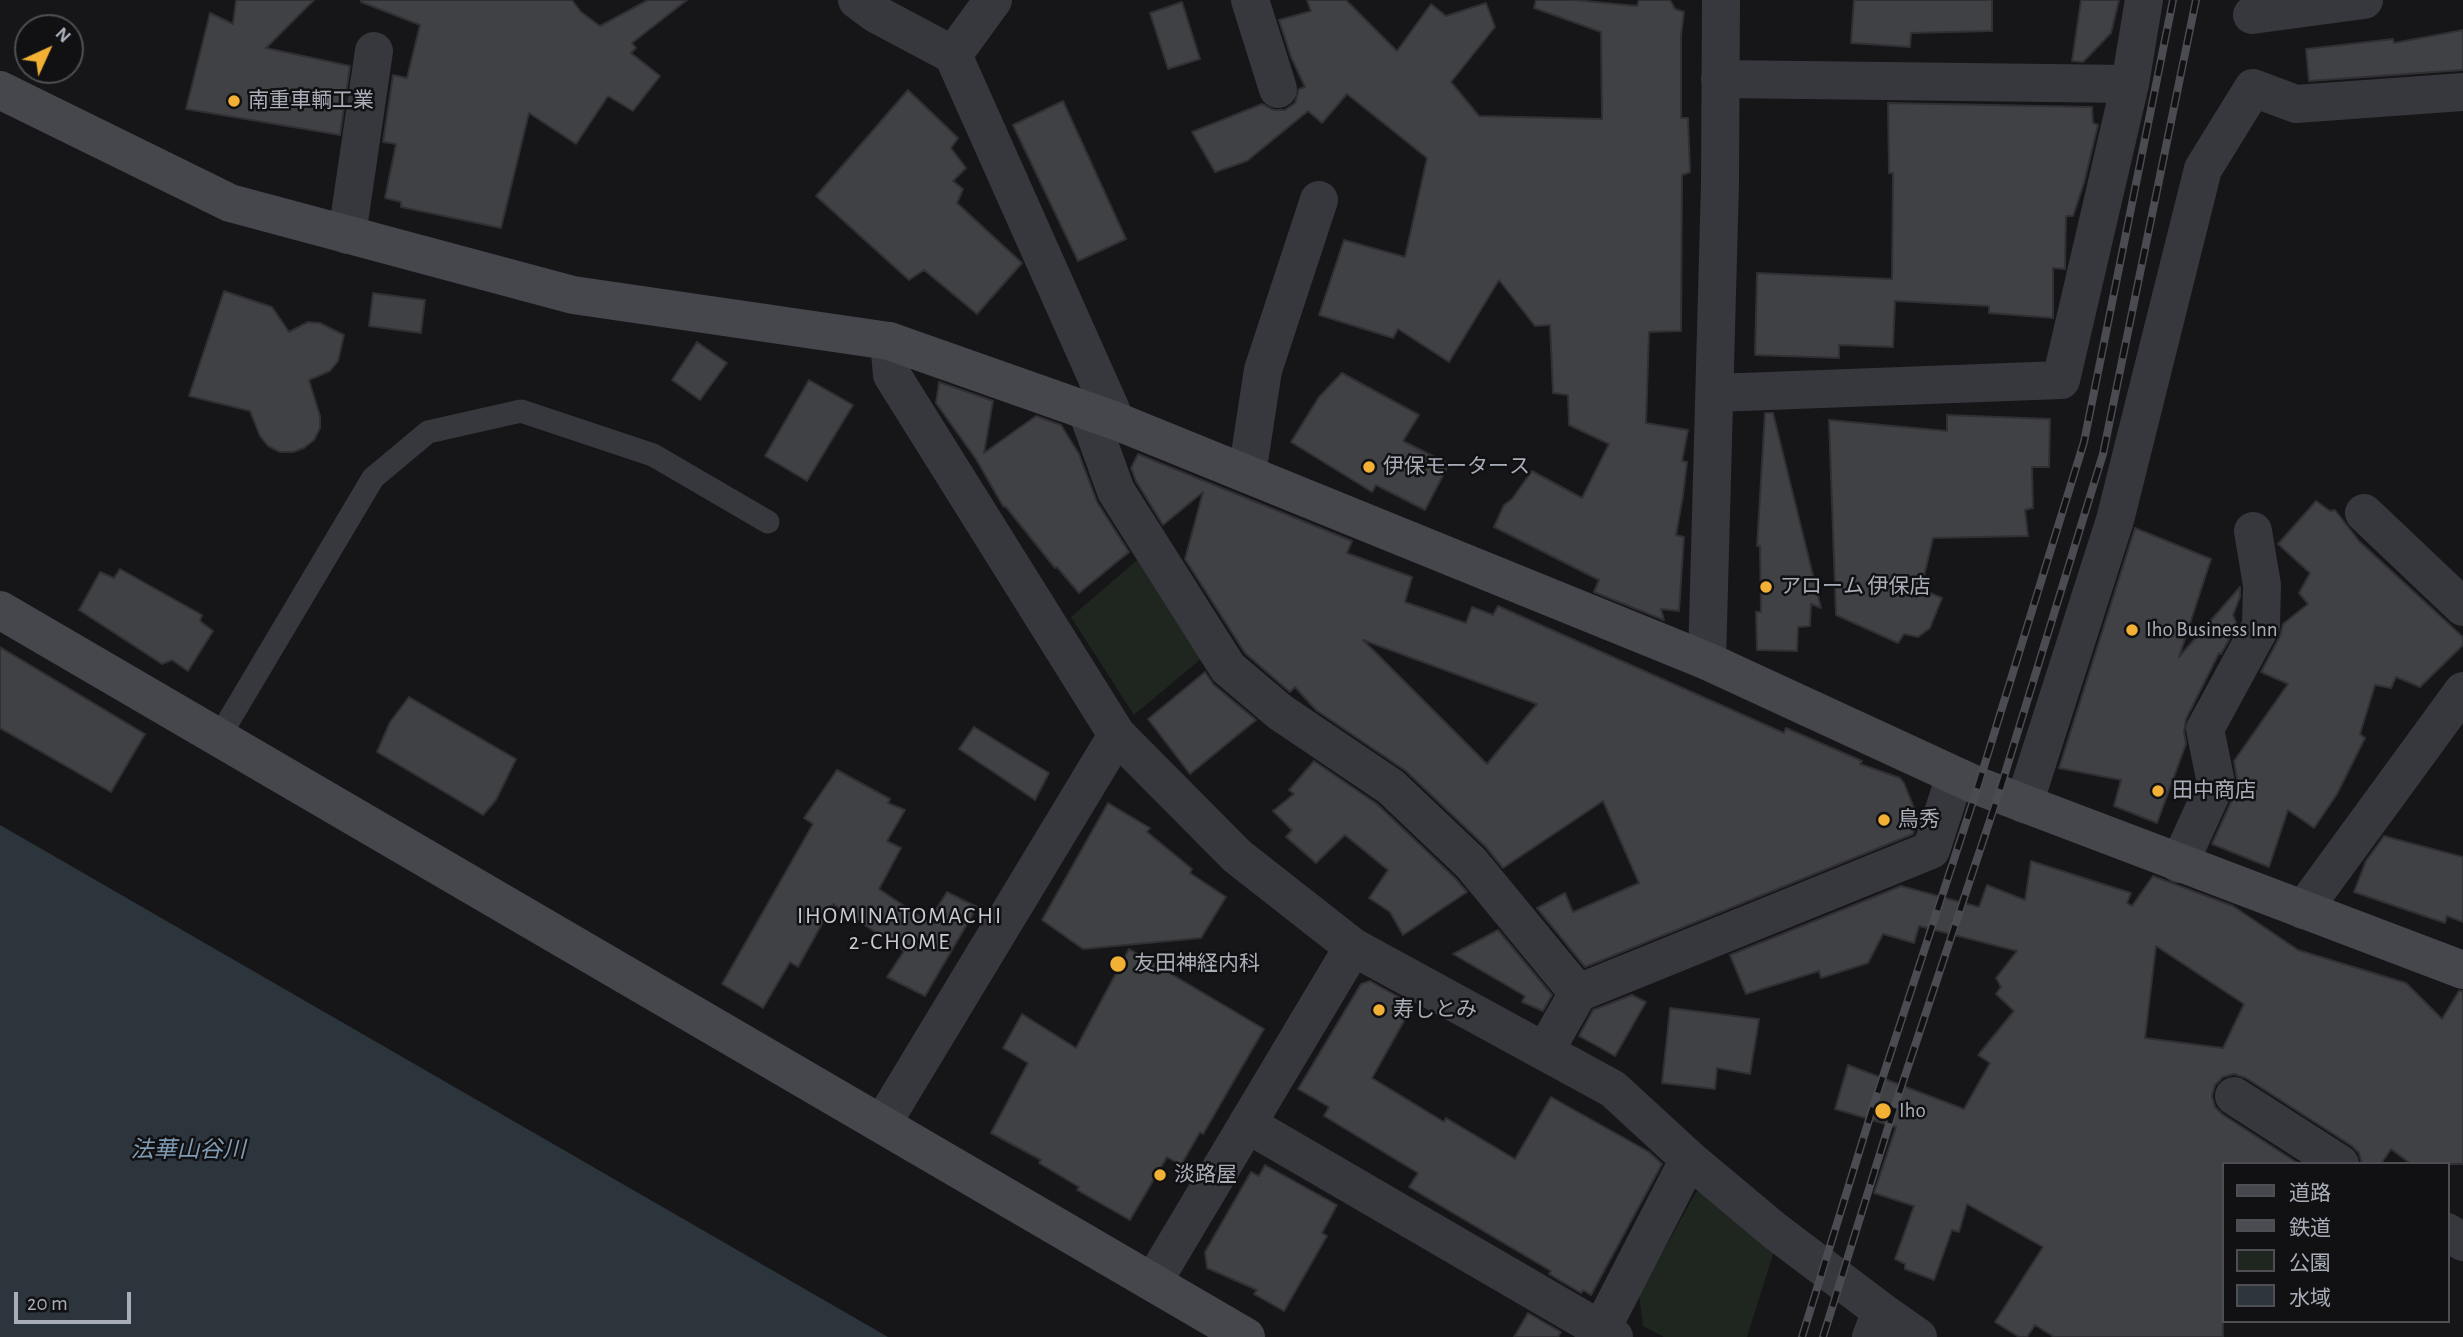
<!DOCTYPE html>
<meta charset="utf-8">
<style>
body{margin:0}
#map{position:relative;width:2463px;height:1337px;overflow:hidden;background:#161618;font-family:"Alegreya Sans","Noto Sans JP",sans-serif}
canvas{display:block}
.legend{position:absolute;left:2222px;top:1162px;width:228px;height:161px;box-sizing:border-box;background:#111113;border:2px solid #4d4f55;margin:0;padding:9px 12px;list-style:none;font-size:21px;color:#a8adb8}
.legend li{display:flex;align-items:center;gap:14px;height:35px}
.legend b{width:35px;border:2px solid #4d4f55}
.north{position:absolute;left:14px;top:14px;width:70px;height:70px;box-sizing:border-box;background:#111113;border:2px solid #4d4f55;border-radius:50%;rotate:45deg;font-size:19px;font-weight:700;line-height:28px;text-align:center;color:#a8adb8}
.north::after{content:'';display:block;margin:auto;width:24px;height:32px;background:#f2b134;clip-path:polygon(50% 0,100% 100%,50% 72%,0 100%)}
.scale{position:absolute;left:14px;top:1292px;width:117px;height:32px;box-sizing:border-box;border:4px solid #a8adb8;border-top:0;padding-left:9px;font-size:21px;line-height:24px;white-space:nowrap;color:#a8adb8;-webkit-text-stroke:5px #111113;paint-order:stroke}
</style>
<div id="map">
<canvas width="2463" height="1337"></canvas>
<ul class="legend">
<li><b style="height:9px;background:#45474d"></b>道路</li>
<li><b style="height:9px;background:#4a4c52"></b>鉄道</li>
<li><b style="height:19px;background:#1e261f"></b>公園</li>
<li><b style="height:19px;background:#2c353c"></b>水域</li>
</ul>
<div class="north">N</div>
<div class="scale">20 m</div>
</div>
<script>
const ctx = document.querySelector('canvas').getContext('2d');
ctx.lineJoin = 'round';
function fillPath(path, color) { ctx.fillStyle = color; ctx.fill(path, 'evenodd'); }
const shape = rows => new Path2D(rows.map(r => 'M' + r).join(''));
function stroke(path, color, width, dash) { ctx.strokeStyle = color; ctx.lineWidth = width; ctx.lineCap = dash ? 'butt' : 'round'; ctx.setLineDash(dash || []); ctx.stroke(path); }
function drawText(font, color, halo, rows, align = 'center') {
  ctx.font = font + ' "Alegreya Sans","Noto Sans JP",sans-serif'; ctx.lineWidth = 5; ctx.setLineDash([]); ctx.textBaseline = 'middle'; ctx.strokeStyle = halo; ctx.fillStyle = color; for (const [text, x, y, turn = 0] of rows) {
    ctx.save(); ctx.translate(x, y); ctx.rotate((+turn || 0) * Math.PI / 180); ctx.textAlign = isNaN(turn) ? turn : align; if (halo) ctx.strokeText(text, 0, 0); ctx.fillText(text, 0, 0); ctx.restore();
  }
}
const green = shape([
 [1143,555,1208,653,1134,715,1071,617],
 [1712,1190,1776,1245,1747,1337,1664,1337,1643,1326,1639,1295,1696,1192]
]);
const water = shape([
 [0,825,888,1337,0,1337]
]);
const building = shape([
 [236,0,314,0,266,48,350,66,340,135,186,109,210,13,233,24,236,0],
 [361,0,572,0,581,12,600,26,648,0,687,0,632,43,636,48,631,53,660,76,633,111,608,96,576,144,529,113,501,228,401,207,401,202,385,198,396,144,383,142,393,75,407,78,420,25,361,2,361,0],
 [1307,0,1346,0,1397,51,1431,4,1446,16,1486,3,1495,27,1451,82,1479,116,1602,119,1601,32,1534,8,1536,0,1574,0,1637,6,1639,0,1670,0,1675,9,1684,12,1681,36,1681,118,1688,118,1690,172,1682,175,1681,331,1649,332,1646,423,1688,430,1682,461,1687,462,1683,496,1676,535,1684,537,1679,611,1661,609,1664,620,1594,592,1599,580,1494,527,1504,505,1512,499,1532,471,1582,498,1609,444,1569,425,1568,395,1553,393,1550,325,1535,326,1499,280,1449,362,1398,329,1393,338,1319,315,1344,240,1405,257,1427,158,1347,94,1322,123,1308,111,1247,161,1215,172,1192,132,1262,104,1274,110,1285,110,1295,103,1299,89,1305,87,1291,57,1279,20,1311,11,1307,0],
 [1854,0,1992,0,1992,31,1911,33,1910,47,1851,43,1854,0],
 [2081,0,2119,0,2111,33,2083,62,2072,61,2081,0],
 [1182,2,1200,59,1168,69,1150,13,1182,2],
 [2463,30,2463,70,2309,81,2306,49,2393,39,2394,43,2463,30],
 [908,90,958,138,951,148,966,168,953,181,963,189,957,203,1022,263,977,314,924,270,909,280,816,196,908,90],
 [1063,101,1126,239,1078,261,1013,125,1063,101],
 [1888,103,2092,107,2093,123,2098,125,2084,183,2073,216,2066,216,2065,269,2053,268,2053,318,1989,313,1989,306,1895,301,1893,347,1839,345,1839,358,1755,355,1757,273,1892,279,1893,173,1889,173,1888,103],
 [224,291,272,307,289,332,308,322,320,323,344,335,338,361,330,371,309,380,320,416,320,428,314,440,304,448,293,452,280,452,268,446,260,436,250,411,189,396,224,291],
 [373,293,425,300,421,333,369,326,373,293],
 [697,342,727,363,700,400,672,380,697,342],
 [1342,373,1419,415,1403,441,1449,464,1425,510,1376,485,1372,492,1291,442,1319,397,1342,373],
 [809,380,853,405,807,481,765,456,809,380],
 [939,382,993,401,984,453,1036,416,1061,425,1079,454,1097,502,1129,552,1079,593,1057,567,1055,568,1006,507,1003,506,976,459,936,403,939,382],
 [1765,413,1773,413,1821,608,1811,604,1810,626,1798,627,1797,651,1757,650,1756,612,1761,612,1760,546,1757,546,1765,413],
 [1947,415,2050,419,2049,467,2032,467,2033,508,2025,510,2028,536,1933,538,1921,589,1942,598,1930,628,1918,637,1904,634,1898,643,1836,615,1829,420,1947,431,1947,415],
 [1138,454,1352,541,1347,553,1412,577,1405,602,1466,623,1472,607,1493,615,1498,606,1784,733,1786,728,1862,761,1860,764,1900,778,1904,783,1918,818,1913,834,1585,967,1537,908,1565,893,1573,912,1639,883,1603,801,1503,868,1486,847,1406,771,1316,710,1295,687,1290,692,1245,653,1185,559,1203,492,1163,525,1136,481,1131,468,1138,454],
 [1363,640,1537,704,1487,764,1363,640],
 [2316,501,2330,511,2335,510,2359,541,2463,637,2463,645,2420,687,2396,677,2391,688,2375,685,2360,734,2365,738,2337,794,2314,828,2288,810,2269,867,2212,844,2236,791,2237,779,2234,761,2288,684,2261,672,2280,636,2283,624,2308,604,2299,593,2310,573,2278,544,2316,501],
 [2135,528,2211,559,2179,657,2240,587,2240,597,2233,615,2237,625,2221,654,2219,653,2186,719,2184,732,2186,744,2157,823,2114,806,2121,780,2059,768,2135,528],
 [120,569,202,615,200,621,213,631,188,671,172,660,162,664,79,610,100,572,114,578,120,569],
 [0,647,145,734,111,792,0,728,0,647],
 [1205,672,1214,685,1256,720,1190,774,1148,719,1205,672],
 [409,697,516,759,496,800,483,815,377,752,390,722,409,697],
 [974,727,1049,773,1035,800,959,749,974,727],
 [1314,761,1377,804,1455,878,1467,892,1403,935,1390,912,1369,898,1388,870,1345,835,1316,863,1286,837,1292,830,1273,811,1294,794,1289,790,1314,761],
 [837,770,890,799,888,803,905,810,887,841,901,848,879,889,928,922,947,892,977,907,925,996,887,977,904,951,833,904,798,967,790,962,763,1008,722,984,813,824,804,818,837,770],
 [1108,803,1150,828,1147,832,1192,869,1190,873,1226,897,1201,938,1083,949,1042,920,1108,803],
 [2384,836,2463,857,2463,922,2447,916,2445,923,2354,892,2366,861,2384,836],
 [2031,861,2131,893,2127,903,2132,906,2153,876,2233,906,2298,950,2406,983,2442,1019,2459,991,2463,991,2463,1164,2411,1164,2391,1149,2381,1164,2362,1164,2359,1153,2352,1146,2246,1078,2234,1074,2223,1077,2215,1085,2212,1096,2215,1107,2222,1114,2299,1164,2223,1164,2223,1337,2054,1337,2035,1325,2027,1337,2019,1337,1995,1322,2043,1247,1967,1204,1959,1232,1952,1230,1934,1280,1905,1269,1905,1264,1895,1259,1914,1206,1874,1193,1896,1127,1835,1109,1848,1065,1964,1109,1990,1063,1978,1055,2014,1011,1996,994,2001,987,1996,978,2017,951,1919,926,1914,943,1883,934,1868,963,1821,978,1819,971,1746,994,1730,955,1901,886,1979,907,1987,885,2025,900,2031,861],
 [2156,946,2244,1004,2223,1048,2145,1038,2156,946],
 [1498,930,1552,995,1543,1011,1522,1002,1525,996,1453,954,1498,930],
 [1129,949,1264,1029,1203,1134,1200,1132,1181,1165,1167,1157,1130,1220,1077,1190,1079,1187,1039,1163,1041,1160,991,1133,1028,1063,1003,1048,1022,1014,1076,1048,1129,949],
 [1370,981,1413,1005,1372,1078,1444,1122,1446,1118,1515,1159,1551,1097,1649,1152,1662,1164,1591,1295,1583,1290,1581,1293,1549,1274,1551,1271,1409,1187,1418,1173,1324,1116,1329,1107,1298,1089,1361,984,1370,981],
 [1632,995,1646,1002,1615,1056,1579,1036,1593,1010,1632,995],
 [1670,1008,1759,1019,1750,1074,1717,1068,1715,1089,1662,1083,1670,1008],
 [1265,1165,1337,1205,1322,1233,1327,1236,1284,1311,1254,1294,1257,1290,1207,1268,1205,1252,1251,1172,1259,1176,1265,1165],
 [1528,1313,1561,1332,1558,1337,1514,1337,1528,1313]
]);
const lane = shape([
 [219,737,373,478,428,432,521,411,653,455,768,522]
]);
const street = shape([
 [857,0,876,14,953,55,1116,421],
 [1250,0,1278,89],
 [2252,15,2364,0],
 [953,55,993,0],
 [1720,79,2130,84],
 [347,235,374,51],
 [889,341,892,375,1117,735,1237,856,1353,947,1613,1089,1689,1159,1601,1330,1614,1337],
 [1715,393,2061,380,2130,84,2144,0],
 [1087,411,1116,491,1228,668,1280,712,1391,787,1471,863,1578,993],
 [1247,474,1263,370,1319,200],
 [2364,513,2463,607],
 [1707,661,1720,183,1721,0],
 [2024,804,2115,520,2203,169,2253,88,2296,104,2463,92],
 [2179,864,2216,783,2205,729,2261,626,2262,585,2253,531],
 [2303,910,2463,691],
 [1545,1051,1578,993,1931,850,1955,776],
 [2234,1096,2340,1164],
 [882,1124,1117,735],
 [1247,1124,1601,1330],
 [1689,1159,1775,1231,1881,1311],
 [2447,1232,2463,1242],
 [1153,1282,1353,947],
 [1871,1337,1881,1311,1918,1337]
]);
const secondary = shape([
 [0,90,230,203,573,295,889,341,1116,421,1707,661,1978,786,2463,970],
 [0,610,1246,1337]
]);
const rail = shape([
 [1802,1337,1873,1107,1978,786,2084,442,2173,0],
 [1823,1337,1892,1115,1999,793,2103,454,2196,0]
]);
const markers = [
 [234,101,7,"#f2b134"],
 [1369,467,7,"#f2b134"],
 [1766,587,7,"#f2b134"],
 [2132,630,7,"#f2b134"],
 [2158,791,7,"#f2b134"],
 [1884,820,7,"#f2b134"],
 [1118,964,9,"#f2b134"],
 [1379,1010,7,"#f2b134"],
 [1883,1111,9,"#f2b134"],
 [1160,1175,7,"#f2b134"]
];
const poiNames = [
 ["南重車輌工業",248,101],
 ["伊保モータース",1383,467],
 ["アローム 伊保店",1780,587],
 ["Iho Business Inn",2146,630],
 ["田中商店",2172,791],
 ["鳥秀",1898,820],
 ["友田神経内科",1134,964],
 ["寿しとみ",1393,1010],
 ["Iho",1899,1111],
 ["淡路屋",1174,1175]
];
const neighbourhoodNames = [
 ["IHOMINATOMACHI",900,916],
 ["2-CHOME",900,942]
];
const waterNames = [
 ["法華山谷川",188,1150]
];
fillPath(green, '#1e261f');
fillPath(water, '#2c353c');
fillPath(building, '#404145');
stroke(building, '#303034', 2);
stroke(lane, '#37383d', 23);
stroke(street, '#37383d', 38);
stroke(secondary, '#45474d', 38);
stroke(rail, '#4a4c52', 8);
stroke(rail, '#111113', 5, [16]);
for (const [x, y, r, color] of markers) { const dot = new Path2D(); dot.arc(x, y, r, 0, 2 * Math.PI); ctx.fillStyle = color; ctx.fill(dot); stroke(dot, '#111113', 2.5); }
drawText('21px', '#a8adb8', '#111113', poiNames, 'left');
ctx.letterSpacing = '2px';
drawText('23px', '#c9ccd4', '#111113', neighbourhoodNames);
ctx.letterSpacing = '0px';
drawText('italic 23px', '#7f9bb3', '#111113', waterNames);
</script>
